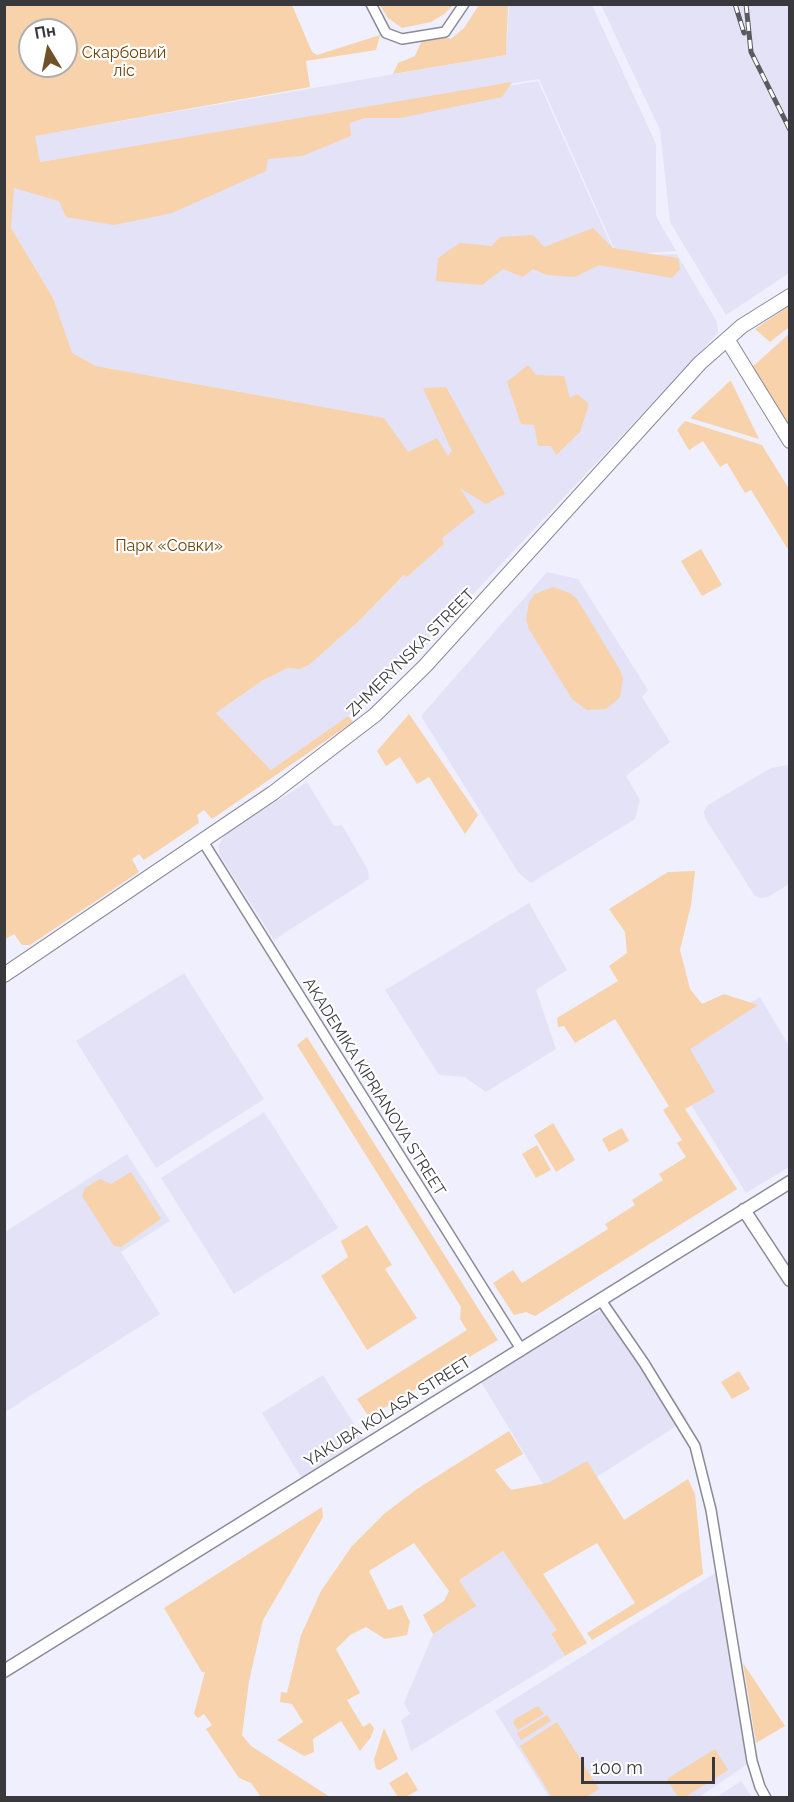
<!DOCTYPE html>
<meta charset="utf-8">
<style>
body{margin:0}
#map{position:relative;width:794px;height:1802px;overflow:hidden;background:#f0effd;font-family:Raleway,sans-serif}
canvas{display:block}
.frame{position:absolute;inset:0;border:6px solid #38383d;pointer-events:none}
.north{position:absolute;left:18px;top:18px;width:60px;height:60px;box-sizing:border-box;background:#fff;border:2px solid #afafb1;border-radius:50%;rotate:350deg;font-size:16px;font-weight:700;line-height:24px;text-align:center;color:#38383d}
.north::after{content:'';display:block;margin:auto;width:21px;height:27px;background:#725028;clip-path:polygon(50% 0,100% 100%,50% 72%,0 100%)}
.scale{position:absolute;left:581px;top:1757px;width:134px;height:27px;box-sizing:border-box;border:3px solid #38383d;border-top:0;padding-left:8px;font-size:18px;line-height:21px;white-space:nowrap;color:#38383d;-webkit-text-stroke:4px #fff;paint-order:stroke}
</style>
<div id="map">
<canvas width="794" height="1802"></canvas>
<div class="frame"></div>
<div class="north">Пн</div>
<div class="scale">100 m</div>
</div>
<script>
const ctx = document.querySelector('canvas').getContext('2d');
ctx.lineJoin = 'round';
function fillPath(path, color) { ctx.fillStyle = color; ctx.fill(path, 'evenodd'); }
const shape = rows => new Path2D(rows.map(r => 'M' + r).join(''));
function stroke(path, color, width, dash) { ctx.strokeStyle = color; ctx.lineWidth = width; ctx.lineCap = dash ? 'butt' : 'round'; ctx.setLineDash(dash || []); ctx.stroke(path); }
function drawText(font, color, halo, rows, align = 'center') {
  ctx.font = font + ' Raleway,sans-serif'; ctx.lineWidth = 4.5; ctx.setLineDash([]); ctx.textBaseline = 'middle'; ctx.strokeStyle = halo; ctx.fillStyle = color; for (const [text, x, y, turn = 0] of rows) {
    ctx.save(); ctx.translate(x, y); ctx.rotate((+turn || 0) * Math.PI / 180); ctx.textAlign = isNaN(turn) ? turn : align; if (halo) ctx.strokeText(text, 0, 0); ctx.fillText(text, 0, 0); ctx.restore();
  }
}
const built = shape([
 [509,5,592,5,656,144,656,216,676,251,617,255,539,79,40,162,34,136,506,55],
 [601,5,789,5,789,273,726,315,670,222,660,130],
 [538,81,616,256,677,254,717,322,718,333,401,671,348,716,271,770,216,713,263,680,288,668,300,669,309,665,360,620,405,575,407,577,444,544,383,418,96,366,71,353,53,298,6,220,4,190,39,165],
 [547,572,578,579,648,690,642,697,670,742,626,776,640,800,635,819,531,883,518,872,421,716],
 [789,765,789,884,768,897,760,898,755,896,705,818,704,811,708,805,771,768],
 [307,782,334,826,342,825,368,870,369,879,274,940,219,854,219,845,225,834],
 [529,903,567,970,536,990,556,1049,486,1092,465,1077,439,1075,385,990],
 [184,973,264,1099,156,1168,76,1041],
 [760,997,789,1046,789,1167,746,1193,660,1055],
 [264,1112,338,1228,234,1294,161,1178],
 [127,1154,170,1221,121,1252,160,1314,5,1412,5,1232],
 [611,1304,687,1419,555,1504,481,1382],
 [323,1375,365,1441,302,1479,262,1413],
 [503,1551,557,1630,551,1635,565,1656,411,1751,401,1720,410,1714,404,1703,433,1634,475,1606,458,1580],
 [720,1570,752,1761,699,1797,549,1797,495,1711],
 [741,1781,752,1797,717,1797]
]);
const green = shape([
 [5,4,292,5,312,52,317,55,380,35,376,50,306,61,310,87,35,136,40,162,512,82,502,97,400,118,365,118,350,123,351,136,302,156,268,159,266,171,172,213,114,225,66,217,59,201,14,188,11,228,53,298,72,353,96,366,384,418,408,452,437,438,448,456,452,451,423,388,446,387,505,494,486,504,460,488,475,512,442,538,444,544,407,577,404,575,360,620,309,665,300,669,288,668,263,680,216,713,271,770,348,716,353,722,212,819,204,810,197,815,199,823,144,860,139,854,132,859,139,872,30,945,22,945,14,934,4,940],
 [30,30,66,30,66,66,30,66],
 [380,5,453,5,444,14,431,22,402,28,388,18],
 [479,5,508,5,506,55,393,74,398,63,415,56,422,40,444,36,451,39,464,28],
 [593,228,613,248,678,258,680,269,672,278,599,265,575,277,547,275,533,269,523,277,503,269,482,285,436,281,438,258,460,243,492,246,500,237,533,235,544,247],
 [789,306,789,327,770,342,755,329],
 [789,334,789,426,750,369],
 [528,365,536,375,564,376,570,398,577,394,589,404,580,432,556,455,551,446,538,446,534,425,521,424,507,382],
 [730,381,731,381,759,439,690,418],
 [685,421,762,445,789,489,789,547,787,548,751,490,745,493,727,463,720,467,703,441,689,450,677,430],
 [701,549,722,585,702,596,681,561],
 [553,587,570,593,577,599,620,670,623,679,620,697,606,709,587,710,572,699,529,629,526,620,529,602,535,594],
 [409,714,478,815,465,834,429,777,417,784,400,757,386,766,377,751],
 [695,871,691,905,680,950,690,989,702,1004,724,994,758,1005,690,1049,715,1092,685,1109,737,1189,535,1316,526,1312,514,1315,493,1283,513,1270,522,1283,608,1229,605,1224,635,1205,632,1200,663,1180,659,1174,686,1157,677,1143,682,1140,663,1110,669,1106,615,1019,575,1043,564,1026,558,1027,557,1018,618,981,609,966,627,953,625,932,609,909,668,872],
 [307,1037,498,1340,369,1417,357,1399,467,1330,460,1319,461,1307,297,1045],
 [553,1123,575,1160,556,1172,534,1135],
 [622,1128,629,1141,609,1152,602,1139],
 [537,1145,551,1170,536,1178,522,1154],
 [131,1172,161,1219,121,1247,114,1246,82,1196,85,1188,100,1179,111,1184],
 [367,1225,392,1265,385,1269,417,1318,367,1350,321,1276,348,1257,341,1241],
 [739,1371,750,1389,732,1399,721,1382],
 [509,1431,523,1454,495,1470,511,1490,548,1483,587,1461,624,1520,688,1479,695,1494,703,1574,592,1640,587,1633,635,1603,597,1543,543,1574,587,1643,565,1656,551,1634,557,1630,503,1551,459,1580,476,1606,433,1634,423,1615,444,1601,449,1591,414,1543,369,1571,388,1610,402,1605,410,1622,407,1635,385,1639,366,1627,350,1635,336,1649,360,1693,347,1700,363,1727,370,1723,374,1728,371,1737,360,1751,341,1721,313,1739,314,1752,304,1756,277,1740,303,1722,292,1704,280,1702,281,1692,287,1693,301,1635,321,1591,352,1546,385,1513,417,1489],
 [322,1507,323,1517,263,1620,249,1681,242,1735,251,1746,330,1797,261,1797,251,1783,239,1778,206,1729,212,1725,204,1714,198,1718,194,1714,205,1672,202,1672,164,1608],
 [743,1663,785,1726,756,1743],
 [538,1706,544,1714,518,1730,513,1723,515,1719],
 [547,1715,551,1721,521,1740,517,1733],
 [557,1722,599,1789,586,1797,552,1797,520,1746],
 [384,1728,398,1759,380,1770,376,1769,374,1760],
 [715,1749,728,1770,685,1797,678,1797,667,1779],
 [407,1772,418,1790,406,1797,398,1797,389,1783]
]);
const minor = shape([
 [371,4,386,33,402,39,445,32,464,4],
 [202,840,521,1349],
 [600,1299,644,1363,695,1446,711,1510,752,1761,760,1787,766,1798]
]);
const tertiary = shape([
 [744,1210,790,1280],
 [4,1671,790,1182]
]);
const secondary = shape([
 [727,339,790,441],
 [4,975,273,793,375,715,425,666,700,363,742,326,790,296]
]);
const rail = shape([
 [735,4,744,33],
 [746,4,751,52,790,130]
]);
const parkNames = [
 ["Скарбовий",124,53],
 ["ліс",124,71],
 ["Парк «Совки»",169,546]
];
const streetNames = [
 ["ZHMERYNSKA STREET",411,653,-45],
 ["AKADEMIKA KIPRIANOVA STREET",374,1087,58],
 ["YAKUBA KOLASA STREET",388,1412,-32]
];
fillPath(built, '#e4e2f6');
fillPath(green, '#f7d2aa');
stroke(minor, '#8b8a97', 12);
stroke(tertiary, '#8b8a97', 15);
stroke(secondary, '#8b8a97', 16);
stroke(minor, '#fff', 9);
stroke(tertiary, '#fff', 12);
stroke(secondary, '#fff', 14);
stroke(rail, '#5b5a61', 5);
stroke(rail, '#fff', 3, [9]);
drawText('16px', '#6d440a', '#fff', parkNames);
drawText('16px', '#38383d', '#fff', streetNames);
</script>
